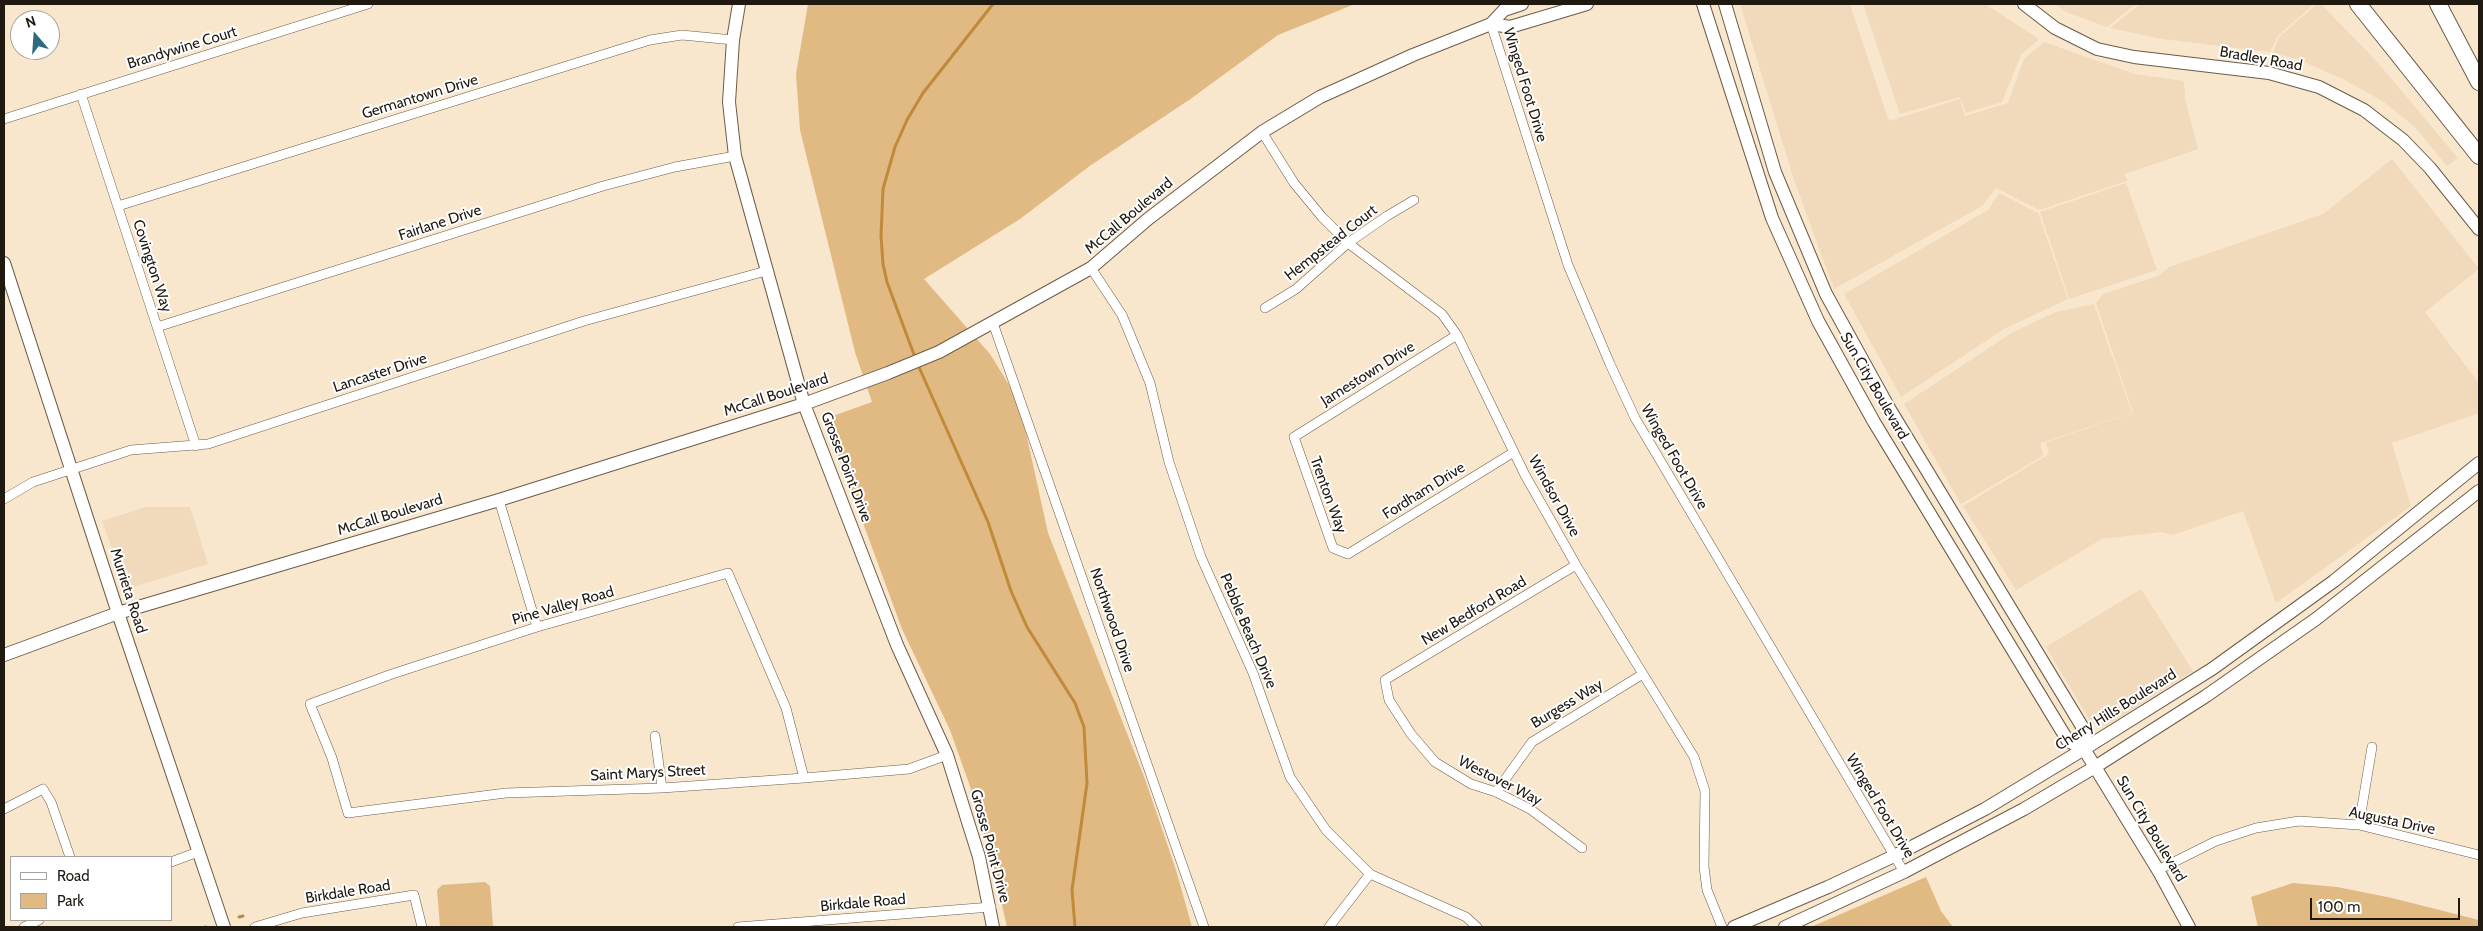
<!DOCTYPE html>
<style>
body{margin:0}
#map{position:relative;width:2483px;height:931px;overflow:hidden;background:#f8e6cd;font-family:Cabin,sans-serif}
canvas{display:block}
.frame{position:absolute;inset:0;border:5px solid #1f1910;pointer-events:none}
.legend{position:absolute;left:10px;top:856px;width:162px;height:65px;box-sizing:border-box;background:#fff;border:1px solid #a5a39f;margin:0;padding:6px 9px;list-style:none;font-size:15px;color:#1f1910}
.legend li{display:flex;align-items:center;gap:10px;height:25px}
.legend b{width:25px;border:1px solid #a5a39f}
.north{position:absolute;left:10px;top:10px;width:50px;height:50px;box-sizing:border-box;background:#fff;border:1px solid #a5a39f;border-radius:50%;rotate:342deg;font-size:14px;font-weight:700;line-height:20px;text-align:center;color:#1f1910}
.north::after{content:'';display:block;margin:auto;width:18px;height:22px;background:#2d6a81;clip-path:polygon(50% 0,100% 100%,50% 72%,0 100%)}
.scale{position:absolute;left:2310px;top:898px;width:150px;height:22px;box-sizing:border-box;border:2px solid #1f1910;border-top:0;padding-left:6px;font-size:15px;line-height:18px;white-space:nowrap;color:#1f1910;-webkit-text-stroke:4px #fff;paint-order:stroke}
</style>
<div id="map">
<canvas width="2483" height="931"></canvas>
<div class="frame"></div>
<ul class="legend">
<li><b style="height:6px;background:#fff"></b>Road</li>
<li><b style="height:14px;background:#e1b983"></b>Park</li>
</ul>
<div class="north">N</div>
<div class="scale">100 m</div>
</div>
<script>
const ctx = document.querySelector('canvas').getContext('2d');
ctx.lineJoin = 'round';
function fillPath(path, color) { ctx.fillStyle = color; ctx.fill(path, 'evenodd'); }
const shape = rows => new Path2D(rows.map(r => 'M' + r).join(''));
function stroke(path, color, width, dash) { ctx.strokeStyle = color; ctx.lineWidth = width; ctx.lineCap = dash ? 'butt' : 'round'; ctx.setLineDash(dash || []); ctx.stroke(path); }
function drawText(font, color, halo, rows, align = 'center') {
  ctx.font = font + ' Cabin,sans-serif'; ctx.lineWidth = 4; ctx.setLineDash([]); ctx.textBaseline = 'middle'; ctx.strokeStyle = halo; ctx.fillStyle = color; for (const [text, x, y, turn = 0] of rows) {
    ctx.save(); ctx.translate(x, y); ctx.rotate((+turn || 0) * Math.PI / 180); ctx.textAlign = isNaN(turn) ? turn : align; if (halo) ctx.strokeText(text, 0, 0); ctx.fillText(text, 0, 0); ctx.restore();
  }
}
const built = shape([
 [1740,4,1850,4,1889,121,1960,99,1965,116,2008,103,2024,59,2044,42,2135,74,2184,81,2185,99,2198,149,2125,174,2127,181,2039,210,1996,188,1982,206,1834,289,1794,180],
 [1863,4,1985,4,2039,39,2021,55,2002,102,1966,113,1960,97,1900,114],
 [2055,4,2136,4,2107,27,2066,12],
 [2140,4,2314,4,2278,36,2270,52,2162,39,2110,28],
 [2317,4,2321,4,2378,63,2458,158,2447,166,2416,128,2384,102,2343,79,2297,59,2273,53,2279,37],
 [2392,159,2479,269,2425,312,2479,383,2479,413,2392,443,2411,506,2276,603,2243,511,2173,535,2161,532,2102,539,2016,590,1963,506,2049,454,2046,442,2133,413,2096,303,2103,294,2158,276,2169,267,2323,214],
 [2126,183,2157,270,2069,299,2040,212],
 [1999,193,2038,213,2068,299,2004,329,1901,397,1844,294,1988,210],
 [2094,304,2132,413,2040,443,2043,456,1961,504,1904,404,2013,332,2056,312],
 [146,507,190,507,208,564,133,587,124,582,102,521],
 [2141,589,2193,671,2106,726,2092,724,2046,647]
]);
const green = shape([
 [808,4,1355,4,1278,35,1189,100,1091,165,1020,219,924,279,990,354,1019,401,1048,533,1145,779,1176,870,1192,927,1007,927,994,869,971,789,950,730,902,629,827,425,830,417,872,402,855,352,800,130,796,74],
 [1926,877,1941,911,1953,927,1811,927],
 [485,882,490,886,493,927,440,927,437,890,442,885],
 [2293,883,2337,887,2392,898,2479,920,2479,927,2258,927,2251,897]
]);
const stream = shape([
 [916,360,887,282,883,264,881,236,883,189,895,147,907,120,923,93,993,4],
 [918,365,988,522,1011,591,1027,627,1075,703,1084,727,1087,783,1072,890,1075,927],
 [239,917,243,916],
 [205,927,206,927]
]);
const street = shape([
 [1491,24,1568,265,1610,364,1635,418,1904,872],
 [81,94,196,446],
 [4,119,368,4],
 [1262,132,1294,183,1322,217,1348,243,1442,314,1457,335,1525,475,1576,565,1694,757,1705,791,1704,867,1707,890,1722,927],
 [118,206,650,40,682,35,733,40],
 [1091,268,1122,315,1150,383,1169,462,1201,557,1253,673,1290,777,1326,830,1370,874,1466,917,1477,927],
 [1265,308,1296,289,1348,243,1387,216,1414,200],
 [993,323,1204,927],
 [157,327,603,186,675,167,735,156],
 [1457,335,1294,437,1333,548,1348,554,1514,452],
 [4,499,33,482,131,450,208,444,584,321,766,271],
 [499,500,537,627],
 [1576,565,1385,680,1389,700,1411,734,1435,762,1471,784,1496,792,1530,809,1582,848],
 [655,736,662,788],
 [804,778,786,708,728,573,537,627,392,674,310,704,332,758,348,813,506,793,662,788,804,778,909,769,947,755],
 [1496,792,1532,742,1643,674],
 [4,809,43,789,51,802,70,857],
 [2359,825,2372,747],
 [171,862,198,852],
 [2158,870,2216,841,2256,828,2299,821,2359,825,2479,855],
 [24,927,39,920],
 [255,927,302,913,414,895,422,927],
 [738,927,991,907],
 [1329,927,1370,874]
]);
const secondary = shape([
 [739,4,733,40,729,102,735,156,804,404,897,645,947,755,979,857,993,927],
 [1703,4,1772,218,1818,321,1874,422,2068,741,2084,749,2158,870,2189,927],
 [1725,4,1775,172,1826,294,1889,408,2086,733,2084,749],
 [2024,4,2055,28,2097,49,2134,57,2269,73,2319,87,2364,110,2403,140,2430,168,2479,229],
 [1491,24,1510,27,1587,4],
 [4,263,118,613,224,927],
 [4,655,118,613,499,500,804,404,888,373,939,352,1091,268,1148,219,1262,132,1320,97,1413,55,1491,24,1504,10,1522,4],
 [1734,927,1828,887,1894,856,1985,809,2084,749,2212,669,2334,581,2479,463],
 [1785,927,1904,872,2024,809,2095,767,2206,696,2316,619,2479,491]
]);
const highway = shape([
 [2358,4,2479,156],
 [2438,4,2479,82]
]);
const streetNames = [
 ["Brandywine Court",182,48,-17],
 ["Bradley Road",2261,59,10],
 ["Winged Foot Drive",1525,85,73],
 ["Germantown Drive",420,97,-17],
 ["McCall Boulevard",1129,216,-40],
 ["Fairlane Drive",440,223,-18],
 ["Hempstead Court",1331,243,-38],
 ["Covington Way",152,266,72],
 ["Lancaster Drive",380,373,-18],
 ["Jamestown Drive",1368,374,-32],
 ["Sun City Boulevard",1874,386,60],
 ["McCall Boulevard",776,395,-18],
 ["Winged Foot Drive",1674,457,60],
 ["Grosse Point Drive",846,467,69],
 ["Fordham Drive",1424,491,-32],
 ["Trenton Way",1328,495,70],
 ["Windsor Drive",1554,496,61],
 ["McCall Boulevard",390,515,-17],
 ["Murrieta Road",128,591,72],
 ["Pine Valley Road",563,606,-16],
 ["New Bedford Road",1474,611,-31],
 ["Northwood Drive",1112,620,71],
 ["Pebble Beach Drive",1248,631,67],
 ["Burgess Way",1567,704,-31],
 ["Cherry Hills Boulevard",2116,710,-32],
 ["Saint Marys Street",648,773,-3],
 ["Westover Way",1500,781,27],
 ["Winged Foot Drive",1880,806,59],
 ["Augusta Drive",2392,821,12],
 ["Sun City Boulevard",2151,829,59],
 ["Grosse Point Drive",990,846,75],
 ["Birkdale Road",348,892,-9],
 ["Birkdale Road",863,903,-5]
];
fillPath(built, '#f1dabc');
fillPath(green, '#e1b983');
stroke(stream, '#bf8a39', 3);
stroke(street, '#6c5c47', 10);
stroke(secondary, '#6c5c47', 14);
stroke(highway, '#6c5c47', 18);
stroke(street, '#fff', 9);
stroke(secondary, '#fff', 12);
stroke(highway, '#fff', 16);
drawText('15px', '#1f1910', '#fff', streetNames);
</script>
